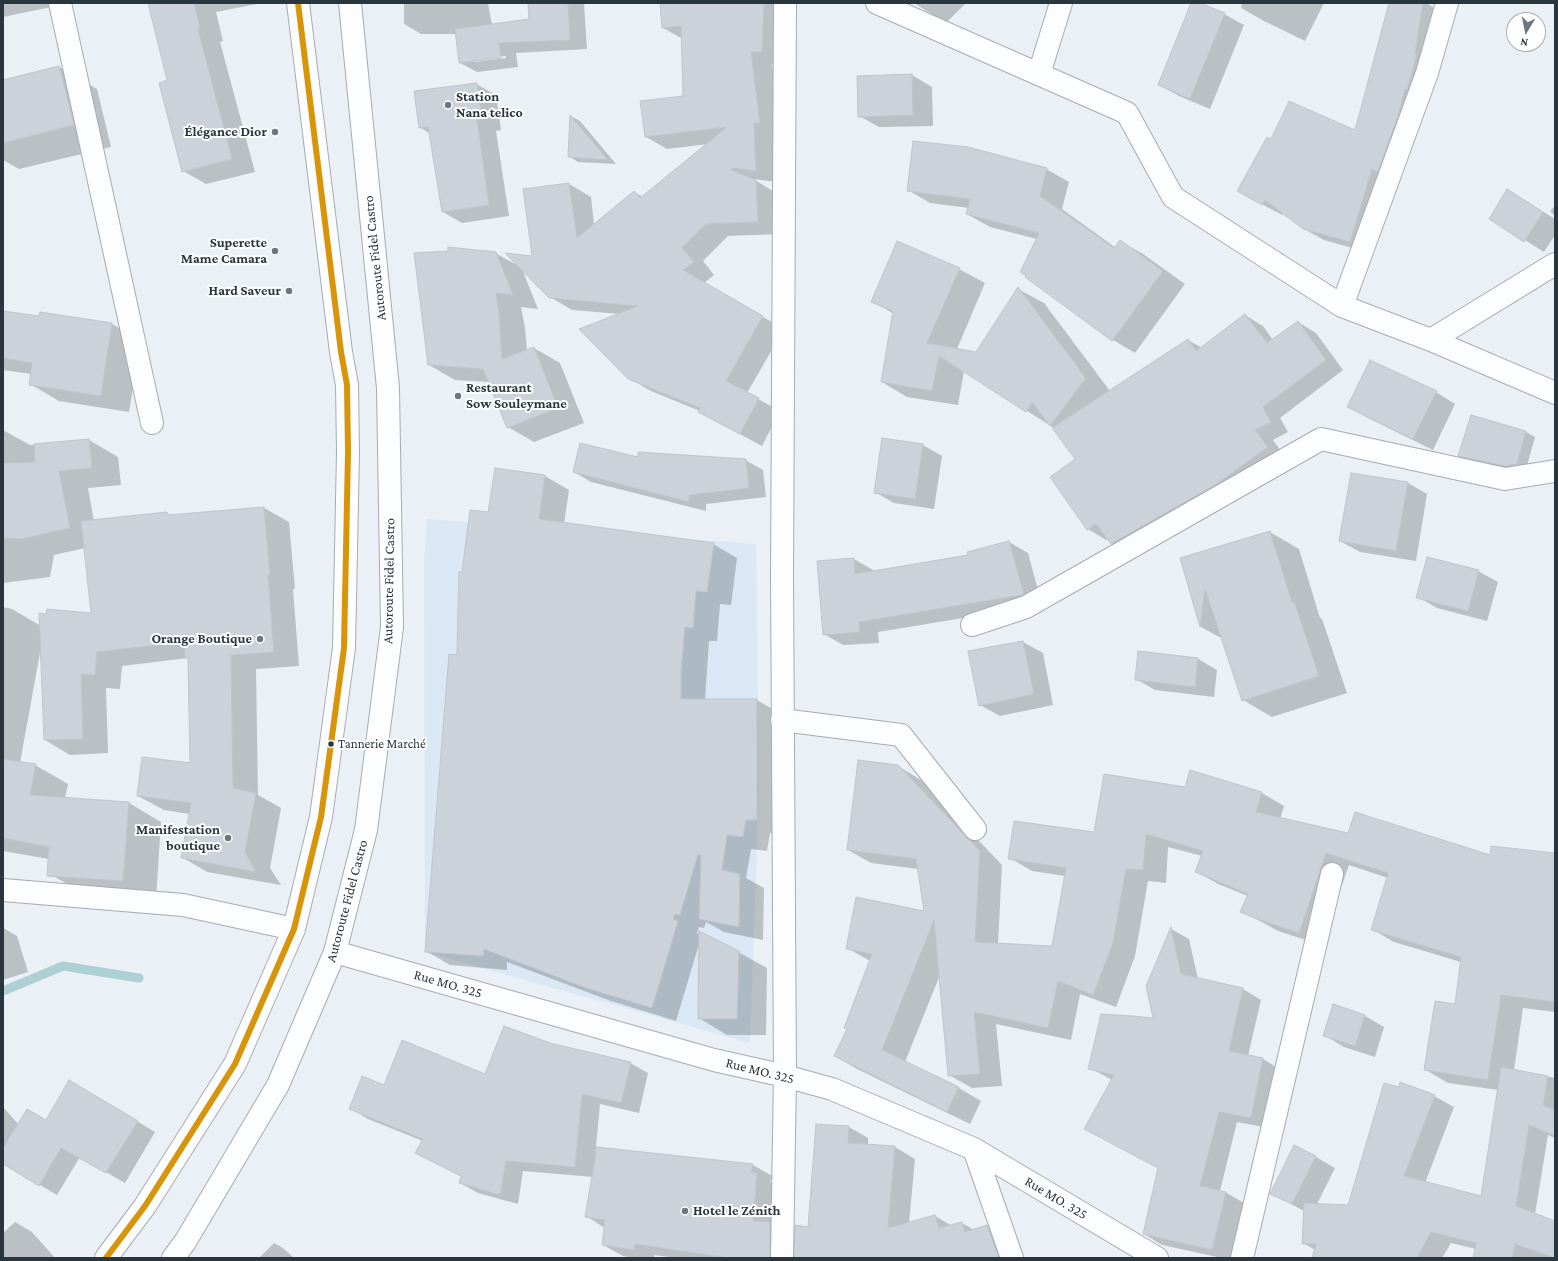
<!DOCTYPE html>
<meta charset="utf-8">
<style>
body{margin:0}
#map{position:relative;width:1558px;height:1261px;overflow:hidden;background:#eaf0f6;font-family:"Crimson Pro",serif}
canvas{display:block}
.frame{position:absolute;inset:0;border:4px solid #2a363e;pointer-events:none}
.north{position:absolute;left:1506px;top:12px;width:40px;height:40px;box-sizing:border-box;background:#fff;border:1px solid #aaafb2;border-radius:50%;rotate:190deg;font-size:11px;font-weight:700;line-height:16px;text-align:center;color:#2a363e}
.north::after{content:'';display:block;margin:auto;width:14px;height:18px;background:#6d777e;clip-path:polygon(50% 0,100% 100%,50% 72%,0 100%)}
</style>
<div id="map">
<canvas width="1558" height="1261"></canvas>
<div class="frame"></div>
<div class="north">N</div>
</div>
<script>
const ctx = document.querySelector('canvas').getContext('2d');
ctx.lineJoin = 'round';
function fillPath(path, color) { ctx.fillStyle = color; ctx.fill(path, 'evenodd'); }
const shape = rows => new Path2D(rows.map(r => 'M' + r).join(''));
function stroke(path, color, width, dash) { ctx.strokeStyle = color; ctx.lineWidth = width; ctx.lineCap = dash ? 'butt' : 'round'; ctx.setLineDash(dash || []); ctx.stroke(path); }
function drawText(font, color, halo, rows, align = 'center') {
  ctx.font = font + ' "Crimson Pro",serif'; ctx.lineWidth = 4; ctx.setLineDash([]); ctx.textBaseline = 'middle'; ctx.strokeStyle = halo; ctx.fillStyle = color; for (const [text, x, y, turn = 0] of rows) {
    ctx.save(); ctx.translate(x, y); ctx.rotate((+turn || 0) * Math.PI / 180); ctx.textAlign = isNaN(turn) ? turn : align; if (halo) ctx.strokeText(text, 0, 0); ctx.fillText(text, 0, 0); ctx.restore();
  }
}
const built = shape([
 [427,519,756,544,759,790,750,1043,425,952,424,562]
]);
const shadow = shape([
 [3,3,60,3,61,5,3,17],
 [149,3,257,3,257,4,216,12,223,41,220,42,255,172,206,184,183,171,168,81],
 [404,3,488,3,492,25,530,20,529,3,584,3,587,49,516,53,518,67,477,72,460,63,457,34,421,34,404,24],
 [506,56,506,58,475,62,475,60],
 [661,3,780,3,783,64,772,64,781,135,777,182,753,179,778,194,780,234,728,236,703,261,714,275,704,283,784,329,747,393,780,411,762,446,721,424,699,412,700,411,651,391,629,378,620,314,572,310,550,297,522,269,538,309,521,307,525,328,527,351,534,348,560,363,584,423,534,442,508,427,490,382,455,380,429,365,495,253,519,266,533,257,524,190,569,184,591,197,594,224,634,192,643,197,708,144,667,149,646,137,684,97,683,39,663,28],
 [914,3,966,3,947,22,936,17],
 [1192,3,1197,3,1224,14,1244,25,1210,109,1179,96,1159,85],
 [1242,3,1324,3,1305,41,1264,21,1241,8],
 [1390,3,1426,3,1443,13,1370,253,1324,240,1304,229,1283,213,1282,215,1258,202,1272,141,1355,132],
 [59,67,97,89,111,147,19,169,3,160,3,81],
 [912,75,932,87,933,126,879,127,859,116,858,77],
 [476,84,496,95,501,130,496,131,509,216,462,223,443,212,430,134,420,127],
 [571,116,580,121,616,164,578,162,569,156],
 [1046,169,1069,182,1062,209,1116,248,1120,241,1143,254,1185,284,1135,353,1113,340,1026,277,1037,239,990,227,967,214,969,208,930,203,908,190],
 [1508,190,1555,219,1555,235,1544,252,1490,218],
 [1555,206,1555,216,1550,211],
 [959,269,985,283,957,349,977,353,1018,289,1044,303,1110,391,1188,340,1202,348,1245,315,1263,326,1273,340,1298,322,1316,333,1343,370,1280,418,1288,432,1273,440,1286,458,1130,554,1112,543,1109,538,1106,540,1088,529,1051,477,1076,460,1054,428,964,371,958,405,907,397,882,382,894,314,872,301],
 [3,312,40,318,112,324,141,340,129,412,59,401,30,384,31,374,3,370],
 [1436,392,1455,404,1433,450,1368,418,1349,407],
 [3,430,30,445,89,440,118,457,121,485,88,488,94,521,167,513,172,516,264,508,289,522,295,589,293,589,299,666,256,669,258,795,281,808,270,868,281,885,207,872,182,857,190,814,164,810,138,796,191,764,188,658,122,666,120,689,106,688,108,753,70,755,45,740,41,647,20,763,35,765,68,784,65,798,129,803,161,822,156,899,81,892,48,873,49,859,3,851,3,607,12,609,41,626,92,614,85,548,54,555,50,577,3,583],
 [1526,432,1535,437,1526,469,1516,471,1469,461,1460,456],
 [923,445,942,456,934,509,894,503,875,492],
 [638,459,745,460,763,470,766,497,706,504,706,511,591,482,574,472],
 [496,469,545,476,569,490,564,524,713,544,737,558,731,605,720,604,717,641,709,641,705,700,757,700,781,714,780,834,770,833,767,851,751,849,746,878,764,888,763,940,724,932,706,922,704,928,699,927,697,933,738,952,767,968,766,1035,727,1035,699,1018,699,944,676,1021,611,1001,507,962,507,970,450,965,426,951,458,656,462,573,489,513],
 [1408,483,1427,494,1416,561,1360,552,1340,541],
 [1270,532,1299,549,1320,618,1322,619,1347,693,1272,717,1243,700,1223,639,1201,627,1181,559],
 [1009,542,1028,553,1042,605,878,632,879,643,843,645,824,634,854,559,873,570,873,572,969,556],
 [1478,571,1498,582,1487,621,1437,608,1418,597],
 [1023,642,1043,653,1053,705,1000,716,980,705,969,652],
 [1198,659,1217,670,1214,697,1155,690,1136,679],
 [898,766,921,780,1002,865,998,944,1053,947,1065,876,1032,871,1010,858,1095,833,1185,788,1262,793,1284,806,1280,819,1349,834,1491,857,1555,854,1555,1012,1523,1008,1514,1070,1555,1078,1555,1138,1548,1135,1535,1214,1555,1222,1555,1258,1474,1258,1476,1249,1451,1243,1442,1258,1313,1258,1315,1250,1303,1243,1304,1211,1271,1193,1316,1157,1335,1168,1317,1204,1349,1206,1434,1096,1454,1107,1425,1183,1482,1197,1499,1090,1448,1083,1426,1070,1456,1005,1461,962,1394,942,1372,929,1388,878,1349,865,1321,945,1278,931,1242,911,1248,896,1218,884,1196,871,1202,856,1168,847,1166,883,1148,881,1135,956,1116,1007,1080,994,1071,1040,996,1024,1002,1086,972,1088,949,1075,940,975,905,1062,959,1088,981,1101,970,1124,857,1069,835,1056,848,1029,870,961,847,948,926,912,918,869,871,863,848,850],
 [3,928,17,936,28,972,3,980],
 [1171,929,1189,939,1198,979,1243,989,1261,1000,1248,1056,1263,1059,1281,1070,1269,1128,1237,1122,1220,1191,1225,1192,1244,1203,1231,1258,1222,1258,1162,1245,1144,1234,1159,1168,1112,1080,1090,1068,1155,1019],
 [1334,1005,1365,1016,1384,1027,1375,1057,1344,1047,1324,1035],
 [549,1044,630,1063,648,1073,639,1113,600,1104,595,1158,753,1165,772,1176,770,1182,777,1186,789,1258,677,1258,654,1255,654,1258,635,1258,623,1256,603,1245,605,1228,586,1216,593,1177,523,1171,518,1204,478,1193,460,1183,462,1177,417,1153,423,1141,368,1119,350,1108,384,1086,486,1075],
 [88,1092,155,1132,125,1183,80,1157,57,1195,3,1163,3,1107,19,1125,46,1121],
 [849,1127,868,1138,868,1145,895,1147,915,1159,909,1223,935,1216,952,1226,962,1223,974,1230,987,1226,1007,1238,1014,1258,795,1258,809,1228],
 [15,1222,32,1232,55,1258,3,1258,3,1233],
 [274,1243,283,1248,294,1258,259,1258]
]);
const stream = shape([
 [3,991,63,966,139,978]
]);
const building = shape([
 [148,3,194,3,200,28,198,29,232,159,182,172,159,83,167,80,148,3],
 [528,3,568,3,570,40,499,43,501,58,459,63,455,29,529,19,528,3],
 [660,3,764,3,762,52,751,52,760,123,754,123,756,171,732,168,731,170,756,180,758,222,706,224,682,248,694,262,683,270,763,316,726,381,759,398,740,434,698,412,700,408,628,379,579,329,638,306,549,298,505,253,532,256,523,189,569,183,577,238,634,191,640,198,727,127,645,137,640,101,683,96,681,26,662,28,660,3],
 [1191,3,1200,3,1225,13,1190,99,1158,85,1191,3],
 [1389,3,1423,3,1415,54,1417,54,1407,90,1405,89,1399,113,1378,172,1372,169,1350,242,1303,229,1265,200,1262,205,1237,191,1267,137,1271,139,1289,101,1355,130,1389,3],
 [59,66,74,125,3,143,3,80,59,66],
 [912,74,913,115,858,117,857,76,912,74],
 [477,83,482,119,477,120,489,205,442,212,428,127,419,128,414,91,477,83],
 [570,115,608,160,568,157,570,115],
 [913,141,968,147,1047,168,1040,196,1114,248,1120,240,1163,271,1112,341,1025,277,1026,276,1020,272,1039,233,966,214,970,199,907,191,913,141],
 [1507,189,1543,212,1524,242,1489,219,1507,189],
 [897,241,960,268,927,343,976,352,1018,287,1086,378,1050,426,1032,402,1026,412,939,356,932,391,881,382,893,311,871,302,897,241],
 [448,247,496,252,513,295,496,293,499,313,502,359,534,347,558,408,507,428,483,369,428,365,414,253,448,251,448,247],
 [3,311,39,316,40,312,112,323,101,396,29,385,32,363,3,358,3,311],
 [1245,314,1267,343,1298,321,1326,360,1263,407,1271,422,1255,430,1268,447,1215,485,1111,544,1096,524,1087,530,1050,477,1075,459,1052,428,1188,339,1196,351,1245,314],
 [1370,360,1437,391,1413,439,1347,407,1370,360],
 [1471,415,1526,431,1517,464,1505,466,1458,456,1471,415],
 [882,438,923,444,915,499,874,493,882,438],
 [89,439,92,468,59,471,70,528,21,539,3,538,3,463,35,462,34,444,89,439],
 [580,443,638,457,638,452,746,459,749,488,689,495,689,502,573,472,580,443],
 [495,468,545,475,539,519,714,543,707,592,696,591,693,628,685,627,681,671,681,699,757,699,757,820,746,820,743,837,727,835,722,870,740,874,739,927,699,919,701,855,698,854,680,915,675,914,673,919,678,921,652,1008,586,988,484,949,483,956,425,952,449,654,457,655,459,572,462,572,470,510,488,512,495,468],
 [1351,473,1408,482,1396,551,1339,541,1351,473],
 [264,507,270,575,268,575,274,652,231,655,233,788,256,793,245,852,256,872,181,858,191,803,137,796,142,757,190,763,188,658,185,658,184,642,97,652,95,675,81,674,83,739,44,740,39,613,46,614,47,609,91,613,81,521,167,512,168,515,264,507],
 [1270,531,1292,602,1294,601,1319,676,1242,701,1205,589,1200,627,1180,558,1270,531],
 [1009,541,1024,594,1022,595,859,622,860,632,823,635,817,561,854,558,855,574,968,555,967,552,1009,541],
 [1427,557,1479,570,1468,611,1416,598,1427,557],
 [1023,641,1034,694,979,706,968,651,1023,641],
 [1138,651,1198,658,1195,687,1135,680,1138,651],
 [3,759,36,764,30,795,129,802,123,881,47,876,49,847,3,838,3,759],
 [858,760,898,765,980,851,975,942,1052,946,1066,868,1008,859,1014,821,1094,832,1104,774,1185,787,1190,770,1262,792,1256,812,1348,833,1355,812,1490,855,1491,846,1555,853,1555,1002,1501,995,1488,1080,1424,1070,1435,1001,1455,1004,1461,957,1371,930,1388,873,1326,853,1299,933,1254,918,1240,912,1248,894,1195,872,1203,851,1146,834,1143,870,1126,869,1113,943,1093,995,1058,981,1048,1028,974,1012,980,1074,948,1076,934,920,882,1050,959,1087,947,1112,834,1056,847,1029,844,1028,872,954,846,949,856,897,924,911,916,859,847,850,858,760],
 [1171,927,1181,974,1243,988,1229,1051,1263,1058,1251,1118,1219,1112,1200,1186,1226,1192,1212,1250,1143,1234,1158,1168,1084,1129,1114,1075,1088,1069,1101,1014,1133,1016,1133,1018,1133,1016,1153,1018,1146,986,1171,927],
 [699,931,739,951,737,1019,698,1019,699,931],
 [1333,1004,1365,1015,1355,1046,1323,1036,1333,1004],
 [504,1026,550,1043,631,1062,621,1103,582,1094,575,1167,506,1161,500,1195,459,1183,461,1176,415,1153,423,1139,349,1109,362,1076,384,1085,402,1040,485,1074,504,1026],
 [1501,1067,1548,1076,1543,1105,1555,1110,1555,1136,1529,1125,1516,1206,1555,1221,1555,1258,1515,1244,1512,1258,1473,1258,1476,1243,1431,1232,1417,1258,1312,1258,1316,1244,1302,1244,1304,1203,1348,1205,1384,1083,1399,1087,1400,1082,1435,1095,1404,1176,1481,1196,1501,1067],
 [69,1080,138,1121,106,1173,61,1148,39,1186,3,1164,3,1148,27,1109,46,1120,69,1080],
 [816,1124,849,1126,848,1143,895,1146,888,1228,935,1215,939,1228,962,1222,965,1232,987,1225,999,1258,794,1258,795,1225,808,1227,816,1124],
 [1294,1145,1316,1156,1292,1204,1270,1194,1294,1145],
 [597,1147,753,1164,751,1173,757,1173,753,1221,770,1222,770,1258,728,1258,635,1244,634,1250,602,1245,605,1220,585,1217,597,1147]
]);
const minor = shape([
 [60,3,152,423],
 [877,3,1127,113,1173,197,1342,306,1431,340,1555,393],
 [1039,74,1061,3],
 [1342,306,1427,73,1447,3],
 [1431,340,1555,264],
 [972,625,1026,607,1321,439,1505,479,1555,471],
 [782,720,901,735,975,829],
 [3,890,183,905,294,929],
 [335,952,714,1060,785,1076,832,1089,974,1149,1157,1258],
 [974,1149,1012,1258],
 [782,1258,785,1076,782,576,785,3],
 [1242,1258,1332,874]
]);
const highway = shape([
 [106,1258,145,1206,235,1064,294,929,321,817,344,648,348,452,347,385,341,352,298,3],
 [173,1258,185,1242,278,1085,335,952,366,830,392,627,388,388,350,3]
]);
const bus1 = shape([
 [106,1258,145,1206,235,1064,294,929,321,817,344,648,348,452,347,385,341,352,298,3]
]);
const markers = [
 [448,105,4,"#6d777e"],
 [275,132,4,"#6d777e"],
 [275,251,4,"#6d777e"],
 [289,291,4,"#6d777e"],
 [458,396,4,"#6d777e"],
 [260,639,4,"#6d777e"],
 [331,744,3.5,"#2a363e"],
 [228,838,4,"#6d777e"],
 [685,1211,4,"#6d777e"]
];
const busNames = [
 ["Tannerie Marché",338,744]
];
const poiNames = [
 ["Station",456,97,"left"],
 ["Nana telico",456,113,"left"],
 ["Élégance Dior",267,132],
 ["Superette",267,243],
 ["Mame Camara",267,259],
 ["Hard Saveur",281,291],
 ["Restaurant",466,388,"left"],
 ["Sow Souleymane",466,404,"left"],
 ["Orange Boutique",252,639],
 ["Manifestation",220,830],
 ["boutique",220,846],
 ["Hotel le Zénith",693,1211,"left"]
];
const streetNames = [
 ["Autoroute Fidel Castro",375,258,-96],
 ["Autoroute Fidel Castro",389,581,-89],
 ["Autoroute Fidel Castro",347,901,-75],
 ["Rue MO. 325",448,984,16],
 ["Rue MO. 325",760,1071,14],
 ["Rue MO. 325",1056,1198,31]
];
fillPath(built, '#d9e8f4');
fillPath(shadow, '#0003');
stroke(stream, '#acd0d3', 9);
fillPath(building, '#ccd2da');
stroke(building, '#bfc5cc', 1);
stroke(minor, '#a4acb3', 24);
stroke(highway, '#a4acb3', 24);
stroke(minor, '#fcfdfe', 22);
stroke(highway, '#fcfdfe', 22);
stroke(bus1, '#d89509', 6);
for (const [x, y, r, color] of markers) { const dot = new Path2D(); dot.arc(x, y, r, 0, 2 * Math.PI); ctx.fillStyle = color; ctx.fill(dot); stroke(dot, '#fff', 1.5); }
drawText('13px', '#2a363e', '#fff', busNames, 'left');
drawText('bold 14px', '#2a363e', '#fff', poiNames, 'right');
drawText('14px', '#2a363e', '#fff', streetNames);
</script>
